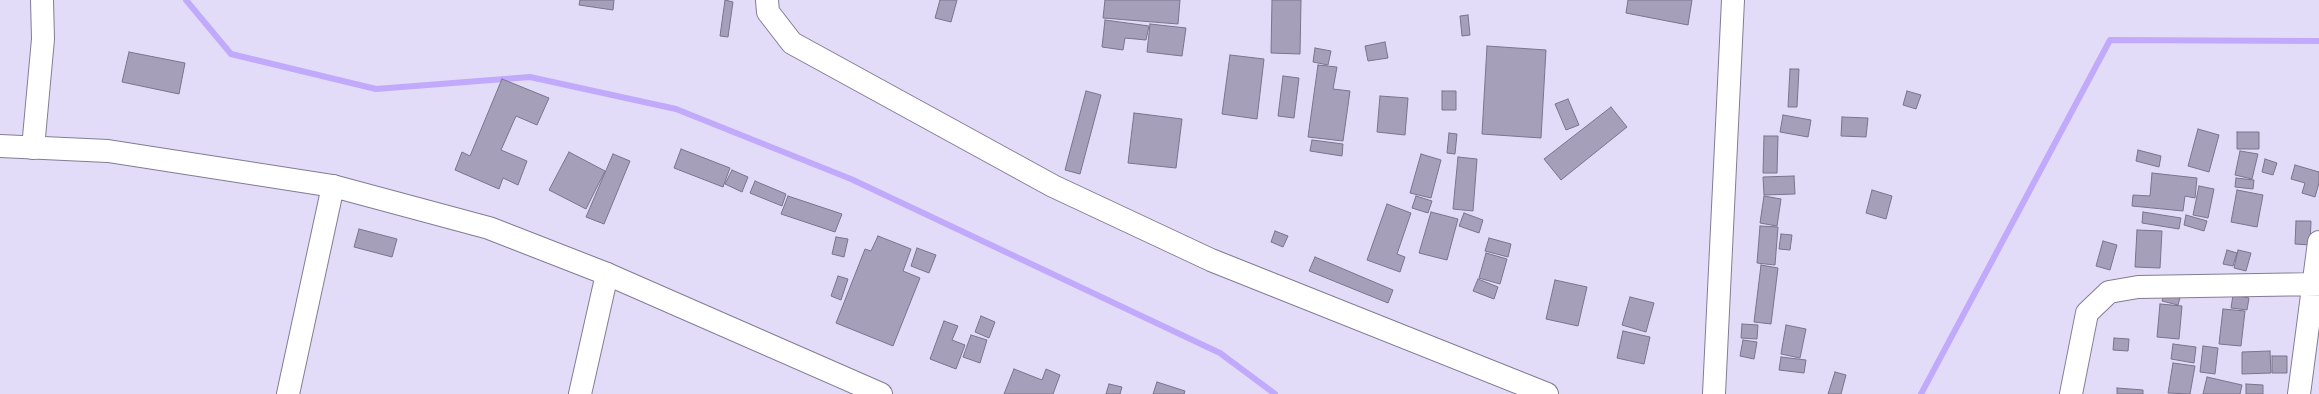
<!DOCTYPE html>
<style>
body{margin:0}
canvas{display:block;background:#e3dcf8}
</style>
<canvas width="2319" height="394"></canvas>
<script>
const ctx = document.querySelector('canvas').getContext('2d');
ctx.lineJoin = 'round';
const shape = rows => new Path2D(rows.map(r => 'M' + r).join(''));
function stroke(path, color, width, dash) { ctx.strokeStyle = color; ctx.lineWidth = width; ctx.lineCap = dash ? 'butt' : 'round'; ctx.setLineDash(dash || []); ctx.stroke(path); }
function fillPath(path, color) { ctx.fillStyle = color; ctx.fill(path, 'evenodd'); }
const stream = shape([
 [186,0,231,54,376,89,530,77,676,109,851,179,1220,353,1275,394],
 [1921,394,2110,40,2319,41]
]);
const building = shape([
 [580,0,614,0,613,10,579,5,580,0],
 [725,0,733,2,728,37,720,36,725,0],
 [940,0,957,0,951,22,935,18,940,0],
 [1105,0,1180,0,1178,24,1103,18,1105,0],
 [1272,0,1301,0,1300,54,1271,53,1272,0],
 [1628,0,1692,0,1688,25,1626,13,1628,0],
 [1468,15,1470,35,1462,36,1460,16,1468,15],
 [1105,20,1149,26,1146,40,1125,38,1123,50,1102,47,1105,20],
 [1150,24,1186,28,1182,56,1147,52,1150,24],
 [1385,42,1388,58,1368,61,1365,46,1385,42],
 [1487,46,1546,50,1541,138,1482,134,1487,46],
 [1315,48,1331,51,1328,65,1313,62,1315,48],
 [129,52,185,63,179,94,122,82,129,52],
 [1230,55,1264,59,1257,119,1222,114,1230,55],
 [1318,65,1337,67,1333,89,1350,91,1343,141,1308,137,1318,65],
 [1790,69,1799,69,1797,107,1788,107,1790,69],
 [1283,76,1299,78,1294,118,1278,116,1283,76],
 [502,79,549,98,537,125,516,116,501,150,527,161,518,185,503,178,499,189,455,170,462,152,470,156,502,79],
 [1086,91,1101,95,1080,174,1065,170,1086,91],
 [1442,91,1456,91,1456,110,1442,110,1442,91],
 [1907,91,1921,95,1916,109,1903,105,1907,91],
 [1380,96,1408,98,1405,135,1377,132,1380,96],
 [1568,99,1579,125,1566,130,1555,104,1568,99],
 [1611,107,1627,127,1561,180,1544,159,1611,107],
 [1134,113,1182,119,1176,168,1128,163,1134,113],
 [1783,115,1811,120,1808,137,1780,132,1783,115],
 [1842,117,1868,118,1866,137,1841,136,1842,117],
 [2198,129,2219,135,2209,172,2188,166,2198,129],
 [2237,132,2259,132,2259,149,2237,149,2237,132],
 [1449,133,1457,134,1455,154,1447,153,1449,133],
 [1764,136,1778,136,1777,173,1763,173,1764,136],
 [1312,140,1343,144,1342,156,1310,151,1312,140],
 [681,149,730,168,723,187,674,168,681,149],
 [2138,150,2161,156,2159,167,2136,161,2138,150],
 [2240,151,2258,154,2252,179,2235,175,2240,151],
 [569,152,605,171,586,209,549,190,569,152],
 [613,154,630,161,604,224,586,217,613,154],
 [1421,154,1441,160,1431,198,1410,193,1421,154],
 [1458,157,1477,159,1473,211,1453,209,1458,157],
 [2265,159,2277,163,2273,175,2262,172,2265,159],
 [2295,165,2319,172,2319,183,2315,197,2302,193,2305,183,2291,179,2295,165],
 [732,170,748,177,742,192,725,184,732,170],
 [2152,173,2197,178,2195,198,2185,196,2183,211,2132,206,2133,195,2150,196,2152,173],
 [1794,176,1795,194,1764,195,1763,177,1794,176],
 [2236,178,2254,180,2253,189,2235,187,2236,178],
 [755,181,786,194,782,206,750,193,755,181],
 [2199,186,2214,189,2208,218,2193,215,2199,186],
 [1872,190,1892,196,1886,219,1866,213,1872,190],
 [2237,190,2263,195,2257,227,2231,222,2237,190],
 [788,196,842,214,835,232,781,214,788,196],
 [1416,196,1432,201,1428,213,1412,208,1416,196],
 [1764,196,1781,199,1777,226,1760,223,1764,196],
 [1387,204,1411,213,1397,254,1405,257,1400,272,1367,260,1387,204],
 [1431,212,1458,219,1447,260,1419,253,1431,212],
 [2143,212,2181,218,2179,229,2142,223,2143,212],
 [1464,213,1483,220,1479,233,1459,226,1464,213],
 [2186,215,2207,221,2204,231,2184,225,2186,215],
 [2296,221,2311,221,2310,245,2295,244,2296,221],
 [1760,226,1778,227,1775,265,1757,263,1760,226],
 [359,229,397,239,392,257,354,247,359,229],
 [2137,230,2162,231,2160,268,2135,267,2137,230],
 [1275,231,1288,236,1283,247,1271,242,1275,231],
 [1781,234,1792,235,1790,250,1779,249,1781,234],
 [878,236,911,249,903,271,920,278,893,346,836,323,865,249,871,251,878,236],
 [836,237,848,239,844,257,832,254,836,237],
 [1489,238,1511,244,1508,257,1485,251,1489,238],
 [2103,241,2117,245,2110,270,2096,266,2103,241],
 [917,248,936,255,929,273,911,266,917,248],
 [2227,250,2237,253,2233,266,2223,264,2227,250],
 [2238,250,2251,253,2246,271,2234,268,2238,250],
 [1486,253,1507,259,1500,284,1479,278,1486,253],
 [1315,257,1393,290,1388,303,1309,271,1315,257],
 [1761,265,1778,268,1771,324,1754,322,1761,265],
 [838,276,848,279,841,300,831,296,838,276],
 [1478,279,1498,287,1494,299,1473,291,1478,279],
 [1555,280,1587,287,1578,326,1546,319,1555,280],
 [2164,294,2180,298,2178,305,2162,301,2164,294],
 [2233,295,2249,298,2247,310,2231,308,2233,295],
 [1630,297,1654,303,1646,332,1622,325,1630,297],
 [2160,304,2182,306,2179,339,2157,337,2160,304],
 [2223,309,2245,311,2241,346,2219,344,2223,309],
 [981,316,995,322,989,338,975,332,981,316],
 [944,321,958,326,952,340,965,345,956,369,930,359,944,321],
 [1742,324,1758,325,1757,339,1741,338,1742,324],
 [1786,325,1806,329,1800,358,1781,354,1786,325],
 [1623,331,1650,337,1644,364,1617,358,1623,331],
 [971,335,987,340,980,363,963,357,971,335],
 [2114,338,2129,339,2128,351,2113,350,2114,338],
 [1743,340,1757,342,1754,359,1740,356,1743,340],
 [2173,344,2196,347,2194,363,2171,359,2173,344],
 [2203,346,2218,348,2215,374,2200,372,2203,346],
 [2270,351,2271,373,2242,374,2242,352,2270,351],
 [2272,356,2287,356,2287,373,2272,373,2272,356],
 [1781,357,1806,360,1804,373,1779,370,1781,357],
 [2173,363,2195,366,2190,394,2168,393,2173,363],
 [1014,369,1042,380,1046,369,1060,375,1053,394,1004,394,1014,369],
 [1835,372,1846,375,1841,394,1828,394,1835,372],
 [2207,377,2242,385,2240,394,2203,394,2207,377],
 [1157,382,1185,391,1184,394,1153,394,1157,382],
 [1109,384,1122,387,1120,394,1106,394,1109,384],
 [2246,384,2263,385,2263,394,2246,394,2246,384],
 [2117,388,2143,390,2143,394,2117,394,2117,388]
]);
const minor = shape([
 [767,0,768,12,792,43,1053,186,1211,260,1547,394],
 [33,148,43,39,42,0],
 [288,394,333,186],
 [580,394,607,274],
 [1714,394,1733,0],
 [2071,394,2087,313,2109,292,2138,287,2319,284],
 [2299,394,2319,242]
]);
const major = shape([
 [0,146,108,151,333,186,489,228,607,274,881,394]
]);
stroke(stream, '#c1aafc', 6);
fillPath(building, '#a59fb9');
stroke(building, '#7a748d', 1);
stroke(minor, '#827c95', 24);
stroke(major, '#827c95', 24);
stroke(minor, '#fff', 22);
stroke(major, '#fff', 22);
</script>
